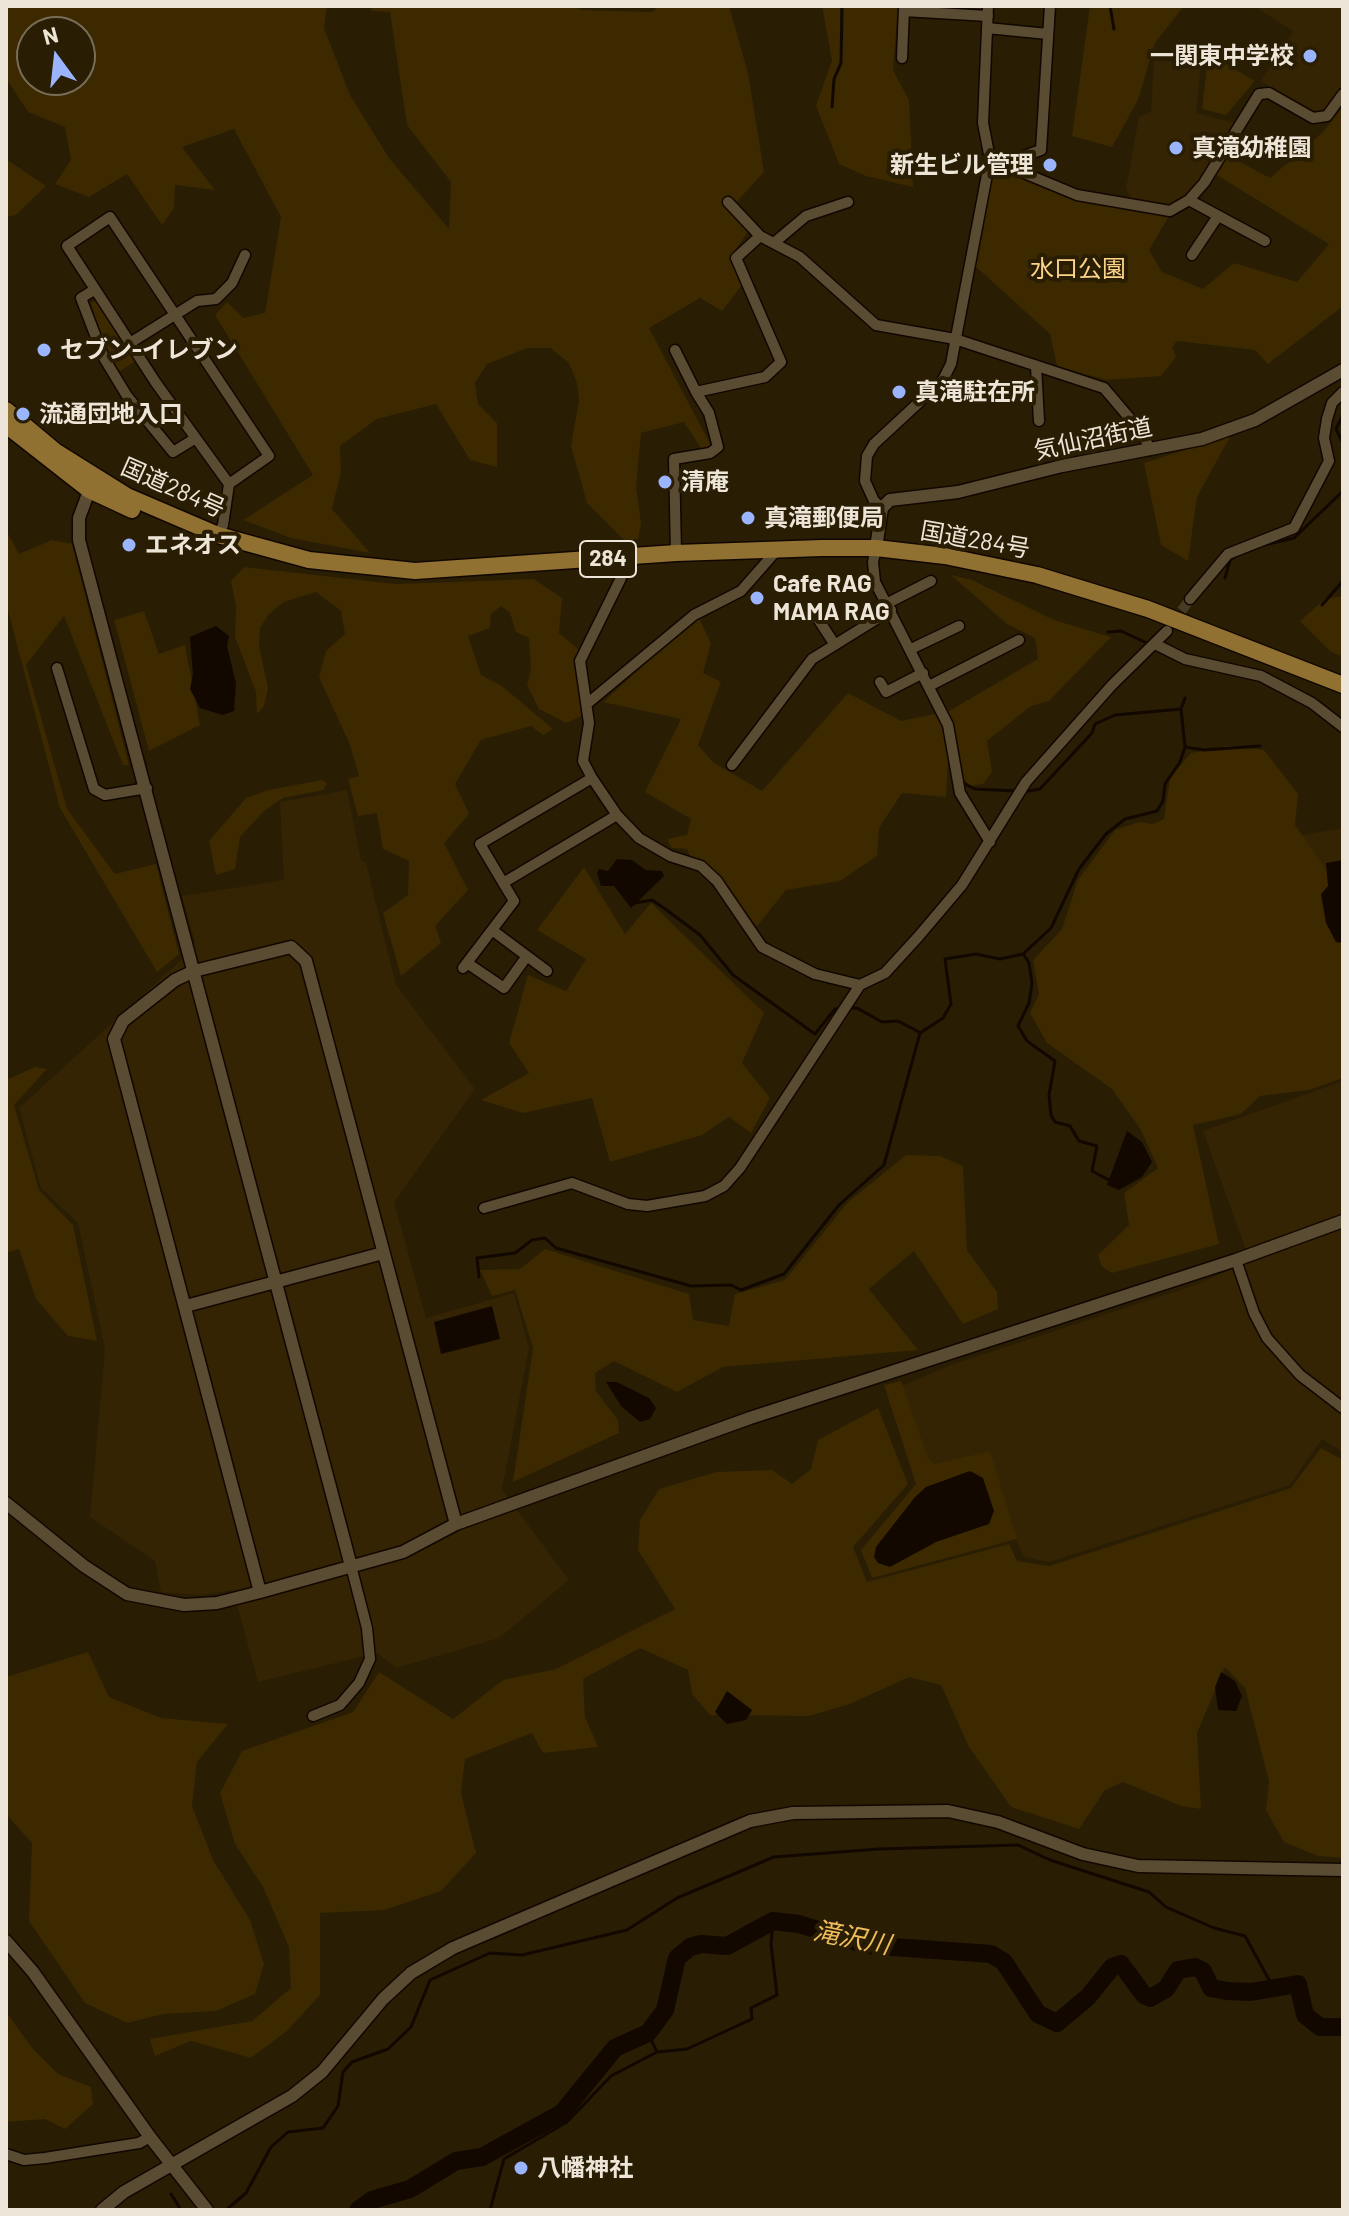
<!DOCTYPE html>
<meta charset="utf-8">
<style>
body{margin:0}
#map{position:relative;width:1349px;height:2216px;overflow:hidden;background:#291d04;font-family:Barlow,sans-serif}
canvas{display:block}
.frame{position:absolute;inset:0;border:8px solid #ede5d7;pointer-events:none}
.north{position:absolute;left:16px;top:16px;width:80px;height:80px;box-sizing:border-box;background:#291d04;border:2px solid #776d58;border-radius:50%;rotate:345deg;font-size:22px;font-weight:700;line-height:32px;text-align:center;color:#ede5d7}
.north::after{content:'';display:block;margin:auto;width:28px;height:36px;background:#9ab5fd;clip-path:polygon(50% 0,100% 100%,50% 72%,0 100%)}
</style>
<div id="map">
<canvas width="1349" height="2216"></canvas>
<div class="frame"></div>
<div class="north">N</div>
</div>
<script>
const ctx = document.querySelector('canvas').getContext('2d');
ctx.lineJoin = 'round';
function fillPath(path, color) { ctx.fillStyle = color; ctx.fill(path, 'evenodd'); }
const shape = rows => new Path2D(rows.map(r => 'M' + r).join(''));
function stroke(path, color, width, dash) { ctx.strokeStyle = color; ctx.lineWidth = width; ctx.lineCap = dash ? 'butt' : 'round'; ctx.setLineDash(dash || []); ctx.stroke(path); }
function drawText(font, color, halo, rows, align = 'center') {
  ctx.font = font + ' Barlow,"Noto Sans JP",sans-serif'; ctx.lineWidth = 8; ctx.setLineDash([]); ctx.textBaseline = 'middle'; ctx.strokeStyle = halo; ctx.fillStyle = color; for (const [text, x, y, turn = 0] of rows) {
    ctx.save(); ctx.translate(x, y); ctx.rotate((+turn || 0) * Math.PI / 180); ctx.textAlign = isNaN(turn) ? turn : align; if (halo) ctx.strokeText(text, 0, 0); ctx.fillText(text, 0, 0); ctx.restore();
  }
}
const built = shape([
 [1254,6,1343,6,1343,84,1324,109,1311,112,1261,81,1293,31],
 [1154,61,1201,62,1196,113,1235,123,1185,201,1172,207,1132,201,1126,188,1139,117,1151,112],
 [347,790,361,860,366,863,396,985,475,1089,394,1202,426,1318,514,1293,529,1348,502,1490,569,1580,499,1638,396,1668,377,1653,258,1682,233,1590,200,1595,161,1592,155,1561,90,1517,105,1349,78,1223,41,1188,19,1108,179,962,195,942,182,896,284,880,280,802],
 [1343,828,1343,1016,1275,840],
 [1343,1081,1343,1452,1322,1439,1290,1485,1049,1562,1024,1557,1016,1539,872,1578,919,1487,888,1392,951,1365,1198,1284,1250,1261,1203,1131]
]);
const green = shape([
 [6,6,327,6,324,28,350,95,389,158,449,229,451,182,407,125,390,12,372,11,370,6,578,6,580,10,653,12,658,6,729,6,748,73,764,172,732,207,747,233,732,255,742,285,722,311,700,298,649,328,715,453,701,448,684,422,641,433,636,487,641,523,638,539,624,540,587,503,571,446,579,400,577,383,569,363,550,348,527,348,487,364,475,383,478,404,497,423,497,467,470,460,436,404,377,419,340,446,341,472,332,509,370,553,291,538,243,520,313,475,215,315,227,302,243,318,265,313,281,217,234,129,182,147,215,190,175,185,174,208,162,225,127,174,89,197,55,184,71,160,65,127,28,112,6,78],
 [32,32,80,32,80,80,32,80],
 [822,6,898,6,893,70,909,100,913,187,866,176,839,164,816,106,832,60],
 [1090,6,1184,6,1155,43,1138,100,1112,147,1072,136],
 [1177,40,1189,42,1255,81,1226,115,1202,109,1207,65],
 [1343,107,1343,306,1268,364,1255,350,1177,341,1172,347,1176,357,1161,376,1106,380,1057,366,1050,334,975,266,994,167,1076,200,1169,216,1149,250,1162,272,1203,289,1234,263,1297,282,1329,244,1215,174,1229,156,1270,178,1323,132],
 [6,159,46,186,16,215,6,217],
 [97,300,137,360,120,371,106,352,91,303],
 [1231,435,1197,497,1188,561,1161,545,1144,463],
 [6,530,19,554,52,540,72,544,129,765,123,765,64,616,26,665,67,809,115,874,156,864,179,954,157,972,60,808,6,603],
 [244,567,396,584,534,579,562,598,559,633,578,649,582,716,566,723,539,709,527,685,531,670,529,638,516,632,510,613,501,606,491,614,490,628,468,636,481,675,502,686,553,729,543,735,531,726,481,740,455,784,469,814,444,843,468,890,435,926,441,943,401,976,383,913,408,895,409,861,383,849,377,813,358,816,348,779,359,776,350,745,319,677,326,651,345,634,341,611,316,592,284,602,269,614,260,628,259,646,268,688,264,706,257,714,256,692,235,637,236,605,231,581],
 [951,575,972,580,1054,620,1111,637,1049,701,1031,706,987,741,992,772,983,784,970,786,948,763,946,797,902,793,879,828,877,856,840,881,786,890,757,926,691,858,687,849,672,848,667,839,687,835,691,819,645,792,681,719,603,702,698,616,711,643,703,673,721,682,698,745,713,762,762,791,848,693,901,721,949,711,1038,659,1035,638,1007,624],
 [1343,596,1343,657,1330,651,1300,621,1325,599],
 [144,611,159,654,185,645,200,725,149,751,114,620],
 [1228,746,1264,750,1298,794,1295,825,1328,872,1343,951,1343,1078,1309,1090,1260,1096,1241,1114,1193,1125,1219,1244,1112,1273,1102,1267,1098,1255,1129,1225,1124,1193,1158,1168,1141,1130,1112,1089,1047,1043,1030,1013,1039,994,1033,960,1062,929,1078,880,1115,830,1139,822,1153,824,1164,819,1170,778,1191,753],
 [322,780,327,783,323,790,283,798,264,811,240,837,235,869,216,875,209,841,246,798,268,790],
 [584,867,625,934,651,903,764,1013,742,1063,770,1098,751,1133,729,1117,702,1135,610,1162,592,1098,523,1113,481,1100,529,1073,509,1043,528,975,566,991,586,959,537,930],
 [35,1067,47,1069,14,1105,39,1190,73,1225,97,1341,68,1336,36,1299,19,1249,6,1253,6,1080],
 [906,1155,940,1156,963,1166,967,1250,997,1292,998,1309,963,1324,914,1251,869,1289,918,1350,723,1367,677,1392,614,1361,595,1373,596,1391,618,1420,619,1433,513,1482,533,1348,515,1290,492,1296,480,1270,520,1269,545,1249,689,1294,693,1320,729,1326,735,1294,785,1280,847,1203],
 [901,1381,928,1458,935,1464,990,1451,1017,1539,872,1578,861,1550,916,1484,884,1385],
 [878,1408,908,1484,853,1547,867,1582,1009,1544,1017,1561,1049,1566,1291,1488,1321,1448,1343,1460,1343,1858,1318,1856,1284,1842,1266,1810,1269,1781,1245,1688,1225,1667,1197,1733,1201,1809,1181,1806,1123,1782,1105,1790,1079,1829,1011,1807,969,1747,941,1685,909,1677,850,1704,809,1716,710,1715,692,1694,688,1670,640,1648,583,1679,585,1717,598,1747,543,1753,532,1733,465,1759,461,1793,476,1853,441,1891,384,1910,320,1913,320,1995,288,2030,251,2058,191,2041,155,2056,150,2039,252,2021,291,1988,289,1947,263,1887,235,1844,220,1793,242,1751,353,1712,379,1672,453,1719,503,1680,556,1669,675,1609,638,1550,640,1520,659,1489,716,1472,772,1470,792,1484,811,1469,818,1440],
 [88,1652,109,1697,161,1718,228,1724,197,1762,192,1806,213,1860,250,1920,264,1964,255,1994,216,2011,163,2014,127,2023,85,2003,29,1921,32,1843,6,1814,6,1677],
 [6,2012,33,2049,58,2074,91,2087,93,2104,65,2129,45,2119,6,2122]
]);
const water = shape([
 [216,626,229,636,227,646,236,683,234,711,223,715,200,708,190,689,193,674,190,637],
 [617,859,632,860,646,870,662,871,664,876,631,908,614,886,601,886,597,873,599,869,608,871],
 [1343,860,1343,943,1336,942,1326,923,1321,894,1328,886,1326,863],
 [1127,1131,1142,1142,1152,1162,1142,1177,1119,1190,1107,1185],
 [492,1306,500,1339,441,1354,434,1322],
 [606,1382,617,1382,649,1398,656,1408,650,1419,640,1422,621,1406],
 [970,1471,983,1478,994,1511,989,1524,936,1542,890,1567,878,1563,874,1557,876,1547,915,1497,926,1487],
 [1221,1672,1235,1681,1242,1696,1236,1711,1218,1710,1215,1687],
 [727,1691,752,1710,746,1720,727,1724,715,1712]
]);
const stream = shape([
 [1110,6,1114,29],
 [832,107,834,79,841,63,842,6],
 [1343,415,1336,429,1343,443],
 [1264,545,1294,538,1343,491],
 [1225,578,1230,560,1238,555],
 [1322,605,1343,581],
 [1108,632,1121,631,1149,644],
 [1158,651,1177,660],
 [1185,698,1181,709,1185,747,1204,750,1260,746],
 [961,782,975,789,1016,791],
 [1023,792,1040,789,1092,733,1095,724,1115,715,1181,709],
 [635,903,652,900,668,911,700,935,733,975,815,1034,835,1009,841,1009],
 [1024,955,1029,963,1032,983,1029,1003,1018,1026,1027,1041,1055,1061,1049,1095,1051,1115,1055,1122,1070,1126,1079,1141,1097,1146,1092,1171,1109,1180],
 [849,1008,857,1008,882,1022,898,1021,919,1032],
 [479,1277,477,1258,515,1253,532,1240,545,1238,556,1248,691,1286,731,1285,741,1290,784,1274,839,1205,884,1165,920,1033,943,1018,951,1004,945,959,976,954,1000,959,1023,954,1051,928,1079,869,1106,834,1125,819,1157,811,1163,801,1165,784,1180,762,1185,747],
 [648,2033,657,2052],
 [1343,2170,1343,2202],
 [171,2194,181,2210],
 [226,2210,246,2193,271,2147,288,2132,323,2128,338,2106,343,2072,352,2062,388,2049,411,2027,430,1980,490,1953,522,1955,627,1930,677,1898,774,1857,879,1849,1018,1845,1050,1860,1149,1892,1166,1907,1214,1928,1245,1936,1273,1987],
 [490,2210,504,2159,567,2122,611,2076,657,2052,687,2049,752,2019,751,2008,777,1995,771,1944,773,1921]
]);
const river = shape([
 [358,2210,372,2200,410,2189,456,2161,482,2157,562,2113,615,2048,648,2033,665,2010,677,1958,690,1947,701,1944,727,1946,773,1921,799,1924,866,1945,991,1954,1004,1962,1038,2014,1057,2023,1088,1997,1112,1967,1121,1964,1144,1995,1150,1998,1166,1989,1178,1970,1195,1967,1203,1971,1211,1988,1227,1991,1251,1992,1298,1984,1305,2015,1320,2027,1343,2027]
]);
const minorTunnel = shape([
 [1173,623,1190,599]
]);
const minor = shape([
 [988,6,983,123,990,159],
 [904,11,988,16],
 [987,28,1048,34],
 [902,58,904,8],
 [1001,164,1041,150,1050,6],
 [1189,200,1265,241],
 [728,202,760,236,800,257,876,325,955,339,1104,388,1143,434,1150,450],
 [775,242,806,216,848,202],
 [1192,255,1218,216],
 [94,290,81,298,104,358,127,396,173,452,196,438],
 [130,343,197,301,216,299,232,283,245,255],
 [675,350,696,392],
 [1036,366,1039,421],
 [882,508,874,501,865,481,867,456,874,444,943,380,951,364,990,159,1077,195,1170,211,1189,200,1204,183,1259,94,1269,93,1313,118,1327,116,1343,94],
 [218,535,223,525,229,484,156,383,67,246,110,217,269,456,229,484],
 [876,548,873,562,875,582,948,725,960,793,990,842],
 [676,553,674,459,710,453,718,447,709,413,696,392,765,377,781,362,736,258,760,236],
 [622,558,621,578,580,661,589,723,583,761,592,778,617,815,639,838,670,856,701,866,717,881,762,947,815,974,860,985,885,973,918,937,962,885,1026,782,1112,685,1167,631],
 [1190,599,1228,554,1294,528,1329,461,1324,438,1327,419,1332,403,1343,392],
 [888,603,931,581],
 [811,608,835,645],
 [1155,644,1185,659,1261,676,1312,703,1343,727],
 [911,649,959,626],
 [57,668,94,789,105,795,147,788],
 [880,682,886,692,923,673],
 [929,686,1019,640],
 [588,703,694,615,741,591,777,550],
 [732,765,812,659,891,610],
 [503,883,617,815],
 [492,930,547,971],
 [467,963,504,988,527,956],
 [463,968,514,901,480,844,592,778],
 [484,1208,572,1183,628,1204,647,1206,705,1196,724,1186,740,1168,860,985],
 [1236,1260,1254,1313,1267,1338,1300,1375,1343,1408],
 [313,1716,340,1705,359,1683,370,1659,367,1628,351,1566],
 [6,2154,24,2160,45,2158,139,2143,150,2137]
]);
const tertiary = shape([
 [92,483,79,518,79,540,351,1566],
 [876,548,882,508,890,500,958,492,1062,466,1202,439,1255,420,1343,370],
 [291,947,306,961,456,1524,403,1552,260,1592,114,1039,123,1021,175,980,194,971,291,947],
 [186,1306,383,1253],
 [6,1503,84,1566,127,1594,184,1605,217,1603,260,1592],
 [456,1524,750,1418,1236,1260,1343,1221],
 [6,1941,33,1972,150,2137,207,2210],
 [102,2210,124,2192,292,2096,322,2072,383,1999,411,1973,453,1948,750,1821,793,1813,948,1811,998,1822,1083,1854,1138,1866,1343,1870]
]);
const trunk = shape([
 [6,410,55,451,127,496,218,535,309,560,415,571,676,553,822,548,876,548,945,556,1037,575,1148,609,1343,685],
 [6,425,89,490,132,510]
]);
const markers = [
 [1310,56,8,"#9ab5fd"],
 [1176,148,8,"#9ab5fd"],
 [1050,165,8,"#9ab5fd"],
 [44,350,8,"#9ab5fd"],
 [899,392,8,"#9ab5fd"],
 [23,414,8,"#9ab5fd"],
 [665,482,8,"#9ab5fd"],
 [748,518,8,"#9ab5fd"],
 [129,545,8,"#9ab5fd"],
 [757,598,8,"#9ab5fd"],
 [521,2168,8,"#9ab5fd"]
];
const shields = [
 [608,559,56]
];
const shieldNames = [
 ["284",608,559]
];
const poiNames = [
 ["一関東中学校",1294,56,"right"],
 ["真滝幼稚園",1192,148],
 ["新生ビル管理",1034,165,"right"],
 ["セブン-イレブン",60,350],
 ["真滝駐在所",915,392],
 ["流通団地入口",39,414],
 ["清庵",681,482],
 ["真滝郵便局",764,518],
 ["エネオス",145,545],
 ["Cafe RAG",773,584],
 ["MAMA RAG",773,612],
 ["八幡神社",537,2168]
];
const parkNames = [
 ["水口公園",1078,269]
];
const streetNames = [
 ["気仙沼街道",1093,439,-12],
 ["国道284号",173,488,24],
 ["国道284号",975,540,10]
];
const waterNames = [
 ["滝沢川",852,1938,11]
];
fillPath(built, '#342403');
fillPath(green, '#3c2900');
fillPath(water, '#130800');
stroke(stream, '#130800', 3);
stroke(river, '#130800', 18);
stroke(minorTunnel, '#463b24', 10, [10, 5]);
stroke(minor, '#120700', 13);
stroke(tertiary, '#120700', 15);
stroke(trunk, '#120700', 19);
stroke(minor, '#5a4c33', 10);
stroke(tertiary, '#5a4c33', 12);
stroke(trunk, '#907132', 16);
for (const [x, y, r, color] of markers) { const dot = new Path2D(); dot.arc(x, y, r, 0, 2 * Math.PI); ctx.fillStyle = color; ctx.fill(dot); stroke(dot, '#291d04', 3); }
for (const [x, y, w] of shields) { const box = new Path2D(); box.roundRect(x - w / 2, y - 18, w, 36, 6); ctx.fillStyle = '#291d04'; ctx.fill(box); stroke(box, '#ede5d7', 2); }
drawText('bold 22px', '#ede5d7', null, shieldNames);
drawText('bold 24px', '#ede5d7', '#291d04', poiNames, 'left');
drawText('24px', '#fcd489', '#291d04', parkNames);
drawText('24px', '#ede5d7', '#291d04', streetNames);
drawText('italic 26px', '#eebc5a', '#291d04', waterNames);
</script>
